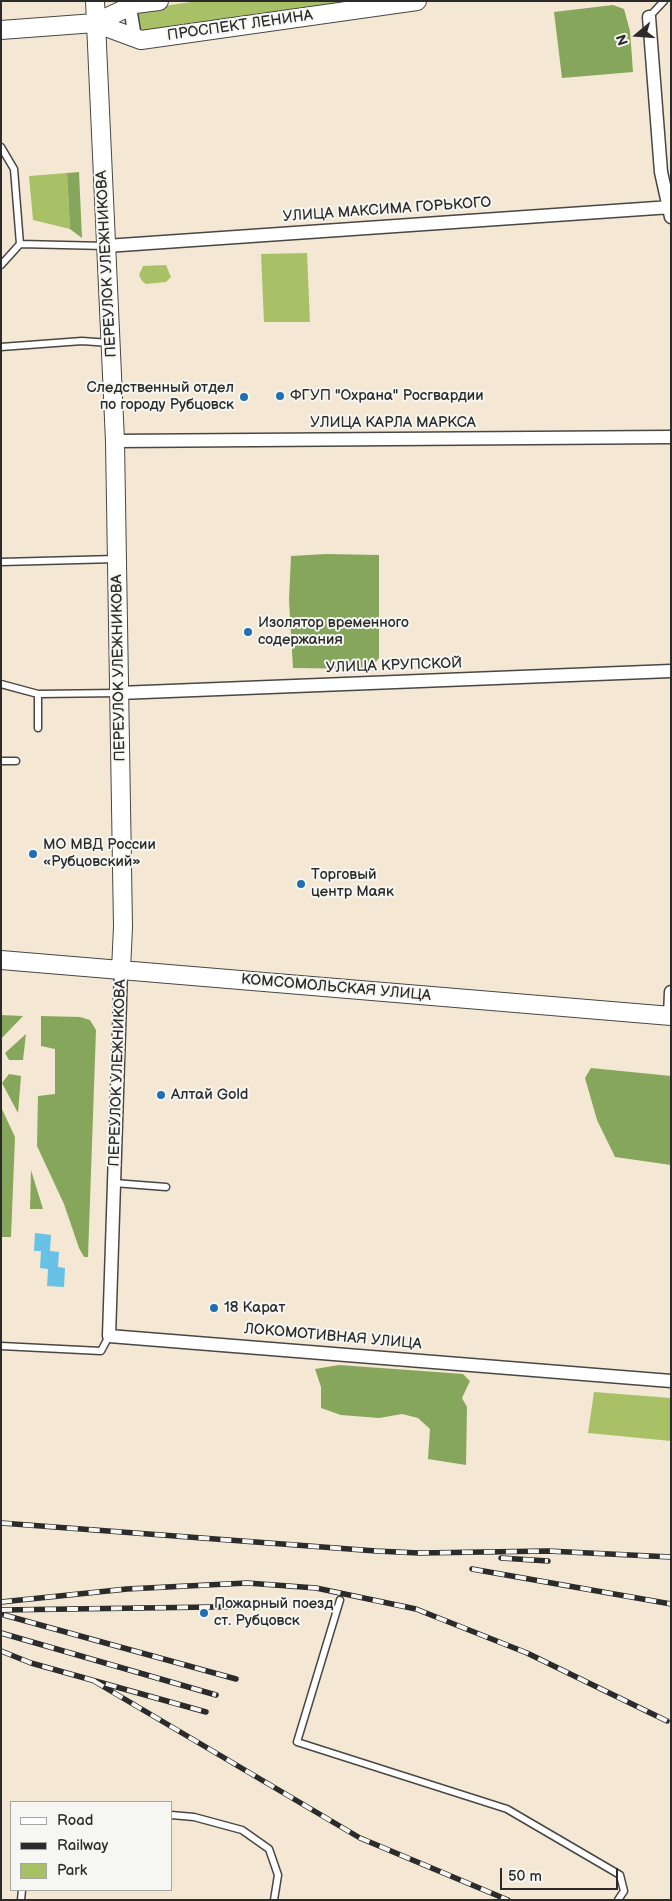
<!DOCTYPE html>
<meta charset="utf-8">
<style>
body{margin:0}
#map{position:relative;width:672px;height:1901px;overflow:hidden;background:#f4e7d4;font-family:"Balsamiq Sans",sans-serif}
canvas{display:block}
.frame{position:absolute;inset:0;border:2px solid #2b2b2b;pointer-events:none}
.legend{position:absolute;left:10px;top:1801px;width:162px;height:90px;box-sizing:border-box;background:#f6f6f2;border:1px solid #a5a5a2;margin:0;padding:6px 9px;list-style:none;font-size:15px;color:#2b2b2b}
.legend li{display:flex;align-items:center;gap:10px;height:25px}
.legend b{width:25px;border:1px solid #a5a5a2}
.north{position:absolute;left:612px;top:10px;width:50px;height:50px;-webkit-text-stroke:4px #f6f6f2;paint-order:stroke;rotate:252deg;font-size:14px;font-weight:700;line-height:20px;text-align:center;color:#2b2b2b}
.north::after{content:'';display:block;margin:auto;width:18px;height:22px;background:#2b2b2b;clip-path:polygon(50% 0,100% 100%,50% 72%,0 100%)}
.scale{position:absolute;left:500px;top:1868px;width:118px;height:22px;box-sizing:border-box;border:2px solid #2b2b2b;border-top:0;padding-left:6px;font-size:15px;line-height:18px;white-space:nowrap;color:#2b2b2b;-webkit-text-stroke:4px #f6f6f2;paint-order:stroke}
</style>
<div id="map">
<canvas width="672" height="1901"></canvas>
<div class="frame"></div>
<ul class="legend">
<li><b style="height:6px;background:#fff"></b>Road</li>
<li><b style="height:6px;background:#2b2b2b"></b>Railway</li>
<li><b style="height:14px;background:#a8c166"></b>Park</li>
</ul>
<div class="north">N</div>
<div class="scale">50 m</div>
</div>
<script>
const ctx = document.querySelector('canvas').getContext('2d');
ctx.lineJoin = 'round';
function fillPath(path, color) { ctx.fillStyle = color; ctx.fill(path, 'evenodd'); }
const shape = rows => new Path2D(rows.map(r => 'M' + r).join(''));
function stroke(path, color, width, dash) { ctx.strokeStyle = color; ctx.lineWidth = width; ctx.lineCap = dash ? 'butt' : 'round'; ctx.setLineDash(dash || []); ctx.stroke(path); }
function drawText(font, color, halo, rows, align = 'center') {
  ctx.font = font + ' "Balsamiq Sans",sans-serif'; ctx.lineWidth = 4; ctx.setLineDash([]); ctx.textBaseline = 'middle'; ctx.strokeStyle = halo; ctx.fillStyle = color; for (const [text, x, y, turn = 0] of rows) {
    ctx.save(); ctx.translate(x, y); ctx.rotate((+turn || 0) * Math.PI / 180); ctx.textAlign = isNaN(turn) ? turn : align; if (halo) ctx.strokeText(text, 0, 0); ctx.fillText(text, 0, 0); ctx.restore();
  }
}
const green = shape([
 [198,1,381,1,140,36,136,10],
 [67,173,70,229,33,220,29,176],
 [307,253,310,322,264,322,261,254],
 [166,265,171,277,166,282,146,284,142,281,139,275,143,266],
 [594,1392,671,1398,671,1441,588,1433]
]);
const forest = shape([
 [613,5,624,9,630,31,633,72,562,78,554,12],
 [79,172,82,238,70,229,67,173],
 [326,554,379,555,379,658,370,669,293,668,289,600,291,556],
 [1,1015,23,1016,1,1039],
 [41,1016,80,1017,90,1020,96,1030,88,1257,84,1257,79,1248,64,1204,37,1146,38,1096,55,1094,55,1049,41,1046],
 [26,1034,23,1060,9,1060,5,1053],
 [591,1068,671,1076,671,1165,615,1157,597,1120,585,1078],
 [9,1074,21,1076,18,1113,2,1083],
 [1,1107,15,1137,11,1237,1,1237],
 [31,1170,43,1209,30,1209],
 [339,1365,463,1374,470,1381,462,1398,467,1407,466,1465,428,1459,430,1429,418,1418,402,1414,379,1418,341,1415,321,1408,321,1387,315,1369]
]);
const water = shape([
 [35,1233,51,1235,50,1251,59,1252,58,1267,65,1268,64,1287,47,1286,48,1269,40,1268,41,1251,34,1251]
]);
const lane = shape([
 [649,17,664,1],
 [1,147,14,169,20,244,106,246],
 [1,265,20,244],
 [1,347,82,341,110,343],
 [1,562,116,559],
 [1,684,38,694,119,693],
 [38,728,38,694],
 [1,761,16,761],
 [114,1183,166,1187],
 [1,1346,101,1351,109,1336],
 [340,1600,297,1742,507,1809,620,1875,624,1891,618,1900],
 [171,1815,194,1817,242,1830,269,1849,278,1875,274,1900],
 [21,1900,22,1890]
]);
const street = shape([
 [130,7,135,38],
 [649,17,661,172,671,217],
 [106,246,671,207],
 [115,441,671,437],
 [119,693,671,671],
 [121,970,109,1336,671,1381],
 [670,1016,671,992]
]);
const secondary = shape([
 [95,1,115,441,123,927,121,970],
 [95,23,141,40,417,1],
 [1,30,95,23,135,4,159,1],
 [1,960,671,1016]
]);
const rail = shape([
 [1,1523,376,1551,419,1553,548,1551,671,1557],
 [501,1558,548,1561],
 [472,1569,671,1604],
 [1,1602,127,1589,247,1583,316,1588,416,1609,527,1653,667,1721],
 [1,1610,282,1606],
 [4,1615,236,1679],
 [1,1633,216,1695],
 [1,1651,31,1663,206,1712],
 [94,1681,360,1838,508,1900]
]);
const markers = [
 [280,396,5,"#1f6fb2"],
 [244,397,5,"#1f6fb2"],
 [248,632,5,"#1f6fb2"],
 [33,854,5,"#1f6fb2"],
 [301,884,5,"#1f6fb2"],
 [161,1095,5,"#1f6fb2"],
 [214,1308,5,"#1f6fb2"],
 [204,1613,5,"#1f6fb2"]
];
const streetNames = [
 ["ПРОСПЕКТ ЛЕНИНА",240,26,-8],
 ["УЛИЦА МАКСИМА ГОРЬКОГО",387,210,-4],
 ["ПЕРЕУЛОК УЛЕЖНИКОВА",107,264,-93],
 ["УЛИЦА КАРЛА МАРКСА",393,423],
 ["УЛИЦА КРУПСКОЙ",394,666,-2],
 ["ПЕРЕУЛОК УЛЕЖНИКОВА",119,668,-91],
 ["КОМСОМОЛЬСКАЯ УЛИЦА",336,988,5],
 ["ПЕРЕУЛОК УЛЕЖНИКОВА",118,1073,-88],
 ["ЛОКОМОТИВНАЯ УЛИЦА",333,1337,5]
];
const poiNames = [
 ["Следственный отдел",234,388,"right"],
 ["по городу Рубцовск",234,405,"right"],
 ["ФГУП \"Охрана\" Росгвардии",290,396],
 ["Изолятор временного",258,623],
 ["содержания",258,640],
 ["МО МВД России",43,845],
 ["«Рубцовский»",43,862],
 ["Торговый",311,875],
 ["центр Маяк",311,892],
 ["Алтай Gold",171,1095],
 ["18 Карат",224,1308],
 ["Пожарный поезд",214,1604],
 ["ст. Рубцовск",214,1621]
];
fillPath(green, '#a8c166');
fillPath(forest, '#86a75b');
fillPath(water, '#68c2e6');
stroke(lane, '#494744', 9);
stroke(street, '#494744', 15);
stroke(secondary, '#494744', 20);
stroke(lane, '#fff', 6);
stroke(street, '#fff', 12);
stroke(secondary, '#fff', 18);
stroke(rail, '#2b2b2b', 5.5);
stroke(rail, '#f6f6f2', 4, [11]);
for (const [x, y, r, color] of markers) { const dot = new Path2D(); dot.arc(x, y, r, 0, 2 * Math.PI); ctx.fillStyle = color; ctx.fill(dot); stroke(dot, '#f6f6f2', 2); }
drawText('15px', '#2b2b2b', '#f6f6f2', streetNames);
drawText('15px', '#2b2b2b', '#f6f6f2', poiNames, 'left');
</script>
